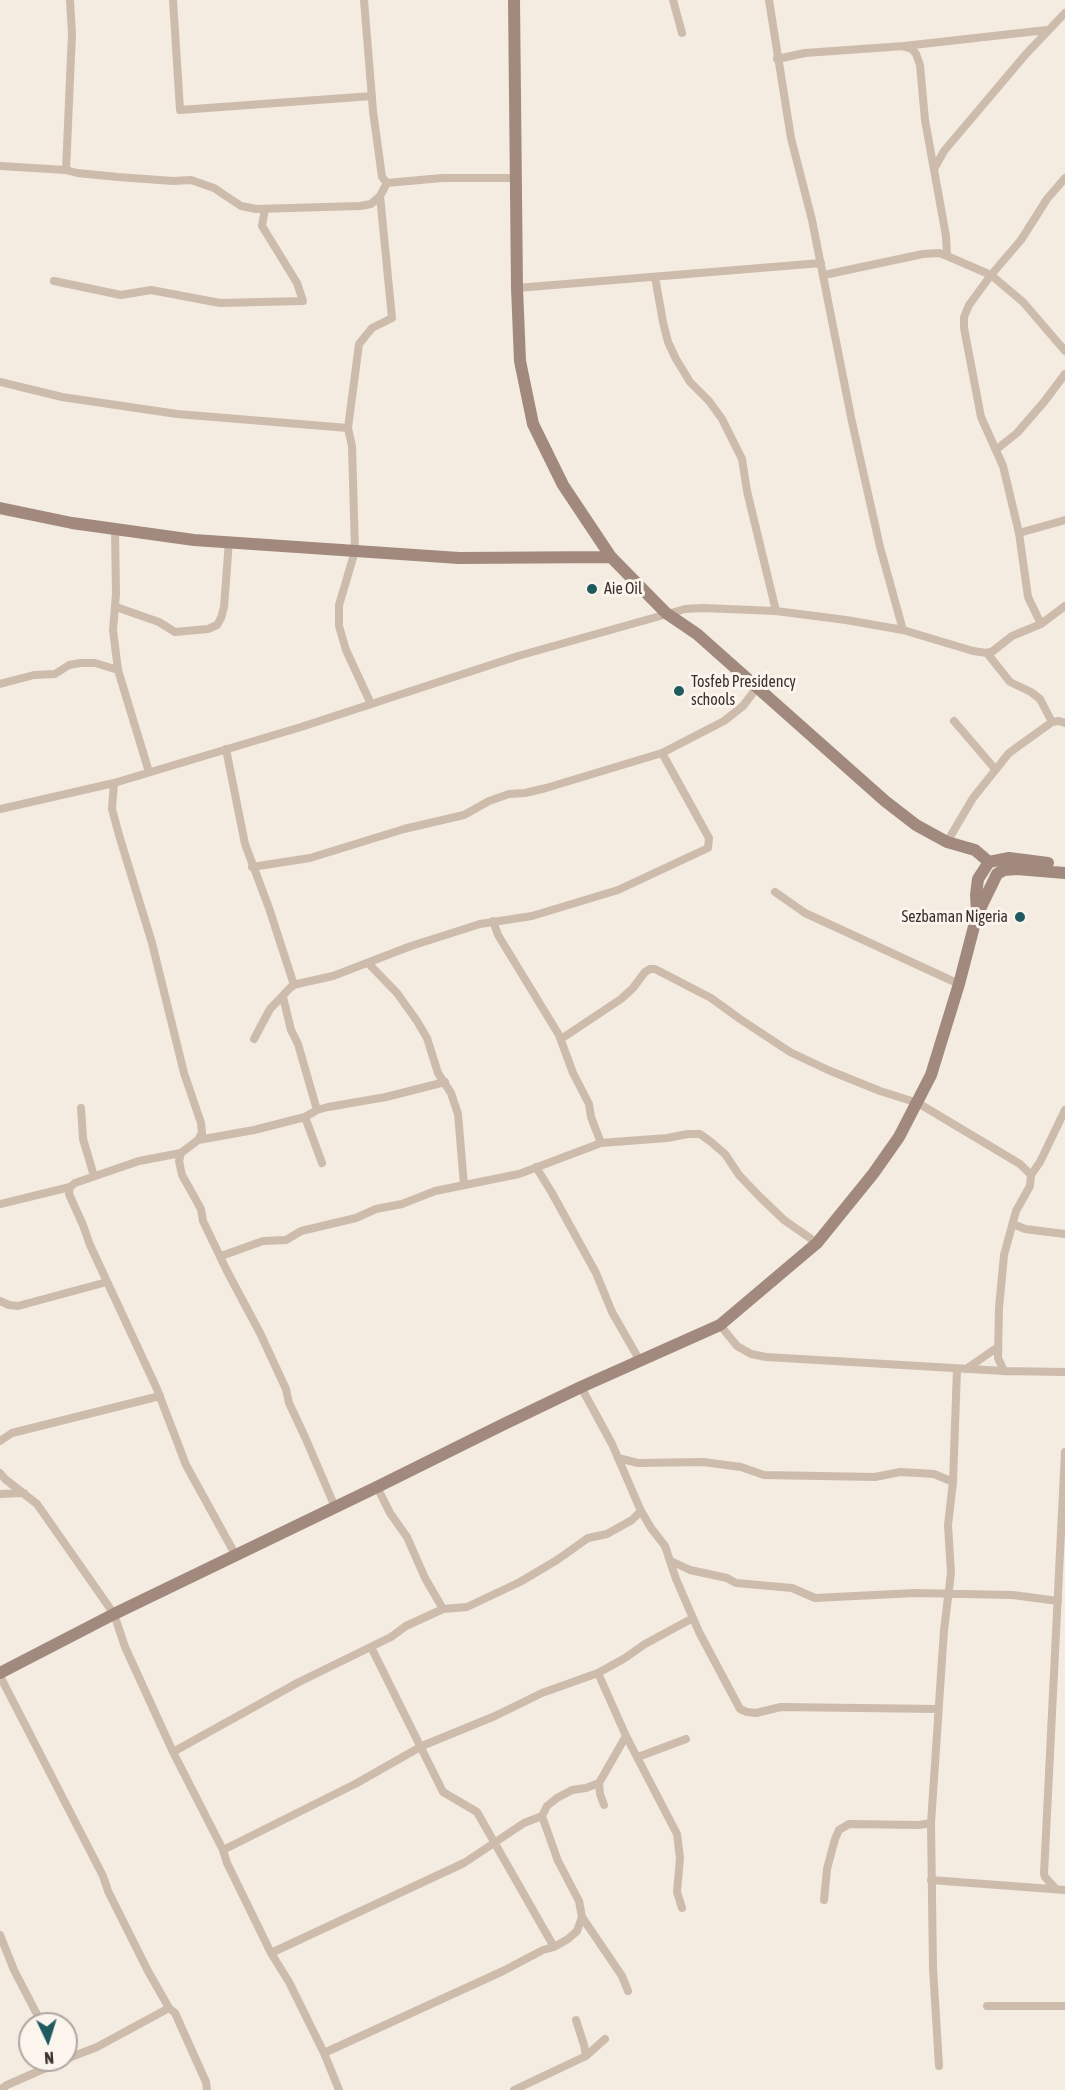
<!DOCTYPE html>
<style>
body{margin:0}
#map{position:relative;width:1065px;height:2090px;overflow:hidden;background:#f4ebe1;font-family:"Asap Condensed",sans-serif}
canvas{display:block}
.north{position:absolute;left:18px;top:2012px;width:60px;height:60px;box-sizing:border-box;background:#fbf5ee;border:2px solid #aea6a0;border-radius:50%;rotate:176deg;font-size:16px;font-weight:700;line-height:24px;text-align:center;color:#3b302b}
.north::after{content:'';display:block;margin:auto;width:21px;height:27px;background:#1f5a5e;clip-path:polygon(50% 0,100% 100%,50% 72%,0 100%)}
</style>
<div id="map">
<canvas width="1065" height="2090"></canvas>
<div class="north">N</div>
</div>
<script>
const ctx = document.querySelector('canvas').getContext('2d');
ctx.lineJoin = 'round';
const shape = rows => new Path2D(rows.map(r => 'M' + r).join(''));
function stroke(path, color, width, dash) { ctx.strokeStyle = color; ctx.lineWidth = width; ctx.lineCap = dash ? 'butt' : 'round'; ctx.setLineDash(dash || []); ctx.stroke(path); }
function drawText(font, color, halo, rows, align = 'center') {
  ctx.font = font + ' "Asap Condensed",sans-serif'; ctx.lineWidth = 6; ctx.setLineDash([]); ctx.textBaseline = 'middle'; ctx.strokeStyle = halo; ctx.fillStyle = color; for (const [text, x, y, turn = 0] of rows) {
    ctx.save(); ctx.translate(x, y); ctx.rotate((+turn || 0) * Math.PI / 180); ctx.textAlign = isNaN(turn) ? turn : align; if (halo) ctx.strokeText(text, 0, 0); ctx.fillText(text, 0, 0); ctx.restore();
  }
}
const street = shape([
 [173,0,180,110,372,96],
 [364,0,373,111,382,177,387,183],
 [673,0,682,33],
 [769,0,791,138,812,220,852,422,880,547,903,630],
 [905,47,912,49,916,54,920,65,925,120,946,236,947,256],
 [777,59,805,53,904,46,1047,30],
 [0,166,66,170,77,173,118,177,173,181,191,180,214,188,241,206,256,209,360,206,371,204,380,196,387,183],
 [934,169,944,151,1026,54,1065,13],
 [66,170,72,34,70,0],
 [387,183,442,178,517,178],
 [824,275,923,254,939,253,947,256,991,275,1023,302,1065,351],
 [655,277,663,322,668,342,676,359,690,382,709,401,722,419,742,459,747,491,776,611],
 [54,281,121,295,151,290,220,303,303,301,297,283,262,226,265,209],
 [517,288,821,263],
 [0,382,62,397,177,414,348,428],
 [997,449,1017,433,1044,402,1065,374],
 [115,529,116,594,113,630,118,670,149,772],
 [1019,533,1065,520],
 [116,607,159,622,175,632,208,629,217,625,221,618,224,607,229,541],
 [1041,624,1028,597,1019,533,1003,466,981,417,964,328,964,317,969,305,991,275,1021,240,1047,199,1065,178],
 [987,653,1010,682,1031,692,1040,699,1052,722],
 [0,684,34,675,55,674,69,665,80,663,95,663,118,670],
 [371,704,346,650,339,626,339,605,355,551,352,446,348,428,359,344,372,328,392,318,380,196],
 [954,721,995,769],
 [226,749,245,844,269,908,294,985],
 [114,783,112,809,119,835,152,943,184,1073,201,1123,202,1133,198,1140,181,1153,179,1161,182,1175,201,1209,203,1221,227,1271,260,1333,286,1389,289,1403,305,1437,335,1507],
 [0,809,114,783,301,727,518,656,685,609,702,608,776,611,846,620,903,630,973,651,987,653,993,651,1012,636,1041,624,1065,606],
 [947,842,973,798,1009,753,1052,722,1059,721,1065,723],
 [252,867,310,858,404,829,464,815,489,801,509,794,525,793,546,788,662,753,724,721,743,706,758,686],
 [775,892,805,913,959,984],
 [493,921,498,935,559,1035,573,1073,589,1104,591,1117,601,1143],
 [368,963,397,993,417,1021,427,1038,438,1073,451,1093,458,1114,464,1185],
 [283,997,291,1030,298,1044,317,1110],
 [254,1039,270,1009,291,987,297,984,333,976,411,946,480,924,532,916,618,890,708,848,709,838,662,753],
 [561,1039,621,999,633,988,645,972,650,969,655,969,711,998,740,1019,790,1052,828,1070,880,1091,918,1103,1020,1164,1031,1175],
 [81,1108,83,1139,94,1176],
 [305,1117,322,1163],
 [198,1140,254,1130,305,1117,317,1110,328,1107,386,1097,445,1082],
 [536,1167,552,1193,596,1273,612,1312,640,1361],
 [70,1187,69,1194,83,1225,90,1245,157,1389,186,1465,235,1554],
 [0,1204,70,1187,75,1183,139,1161,181,1153],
 [1013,1224,1025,1229,1065,1234],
 [221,1256,263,1241,286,1240,301,1231,356,1218,376,1209,402,1204,435,1191,519,1174,601,1143,667,1138,688,1134,700,1134,711,1142,725,1154,739,1175,758,1195,784,1220,817,1243],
 [0,1301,9,1305,18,1306,107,1282],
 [720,1325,737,1346,751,1354,766,1357,1004,1371,1065,1372],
 [966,1369,998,1347],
 [1004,1371,998,1358,999,1308,1004,1255,1016,1211,1030,1186,1031,1175,1040,1162,1065,1110],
 [581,1387,612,1444,641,1511,651,1528,665,1546,676,1579,699,1632,740,1709,747,1712,756,1713,781,1707,938,1709],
 [0,1441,12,1433,160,1396],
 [618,1458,638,1463,703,1462,741,1467,764,1475,875,1477,900,1472,918,1473,934,1474,953,1482],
 [0,1473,5,1479,37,1504,114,1614,125,1647,173,1752,223,1850,227,1863,271,1953,289,1982,324,2053,339,2090],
 [377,1487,390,1513,407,1537,425,1578,443,1609],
 [0,1494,24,1493],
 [671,1561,690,1570,727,1578,736,1583,792,1588,815,1598,915,1593,1013,1595,1058,1601],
 [371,1647,443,1792,477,1812,554,1947],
 [598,1673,626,1736,677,1834,680,1858,677,1892,682,1908],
 [0,1676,103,1876,108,1891,148,1971,169,2008,175,2013,206,2082,207,2090],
 [173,1752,299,1682,391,1637,406,1626,443,1609,467,1607,520,1582,557,1560,588,1538,607,1534,632,1520,641,1511],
 [638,1757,686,1739],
 [604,1805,600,1794,599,1783,626,1736],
 [223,1850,357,1783,422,1746,495,1716,542,1693,598,1673,625,1658,645,1644,693,1618],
 [931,1880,1065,1890],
 [1055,1888,1045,1877,1044,1874,1065,1452],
 [824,1900,827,1869,835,1839,839,1830,849,1824,919,1825,931,1823],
 [582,1917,622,1976,628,1991],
 [0,1935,14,1970,42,2024],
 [271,1953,464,1863,524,1823,542,1816],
 [987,2006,1065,2006],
 [324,2053,503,1971,543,1950,554,1947,568,1939,577,1931,582,1917,579,1901,558,1861,542,1816,547,1806,557,1798,572,1790,586,1788,599,1783],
 [586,2056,605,2039],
 [66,2059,97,2047,169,2008],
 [939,2066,933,1968,931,1823,944,1630,951,1573,948,1525,953,1482,957,1369],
 [0,2090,7,2085,64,2060],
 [514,2090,586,2056,584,2045,576,2020]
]);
const secondary = shape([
 [514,0,517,288,520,361,533,424,563,485,611,557,666,613,697,634,885,801,916,825,947,842,975,850,989,862],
 [0,508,72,523,194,540,459,558,611,557],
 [977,913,976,895,978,879,989,862,1009,858,1048,863],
 [0,1673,114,1614,377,1487,502,1425,581,1387,720,1325,817,1243,873,1174,899,1137,931,1075,959,984,977,915,997,874,1004,870,1017,869,1065,873]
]);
const markers = [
 [592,589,6,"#1f5a5e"],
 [679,691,6,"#1f5a5e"],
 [1020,917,6,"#1f5a5e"]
];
const poiNames = [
 ["Aie Oil",604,589],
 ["Tosfeb Presidency",691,682],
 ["schools",691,700],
 ["Sezbaman Nigeria",1008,917,"right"]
];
stroke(street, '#cdbbac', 8);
stroke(secondary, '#a18a7d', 12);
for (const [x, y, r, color] of markers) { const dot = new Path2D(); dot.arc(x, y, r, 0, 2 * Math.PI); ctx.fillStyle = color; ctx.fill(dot); stroke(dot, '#fbf5ee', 2); }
drawText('16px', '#3b302b', '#fbf5ee', poiNames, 'left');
</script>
